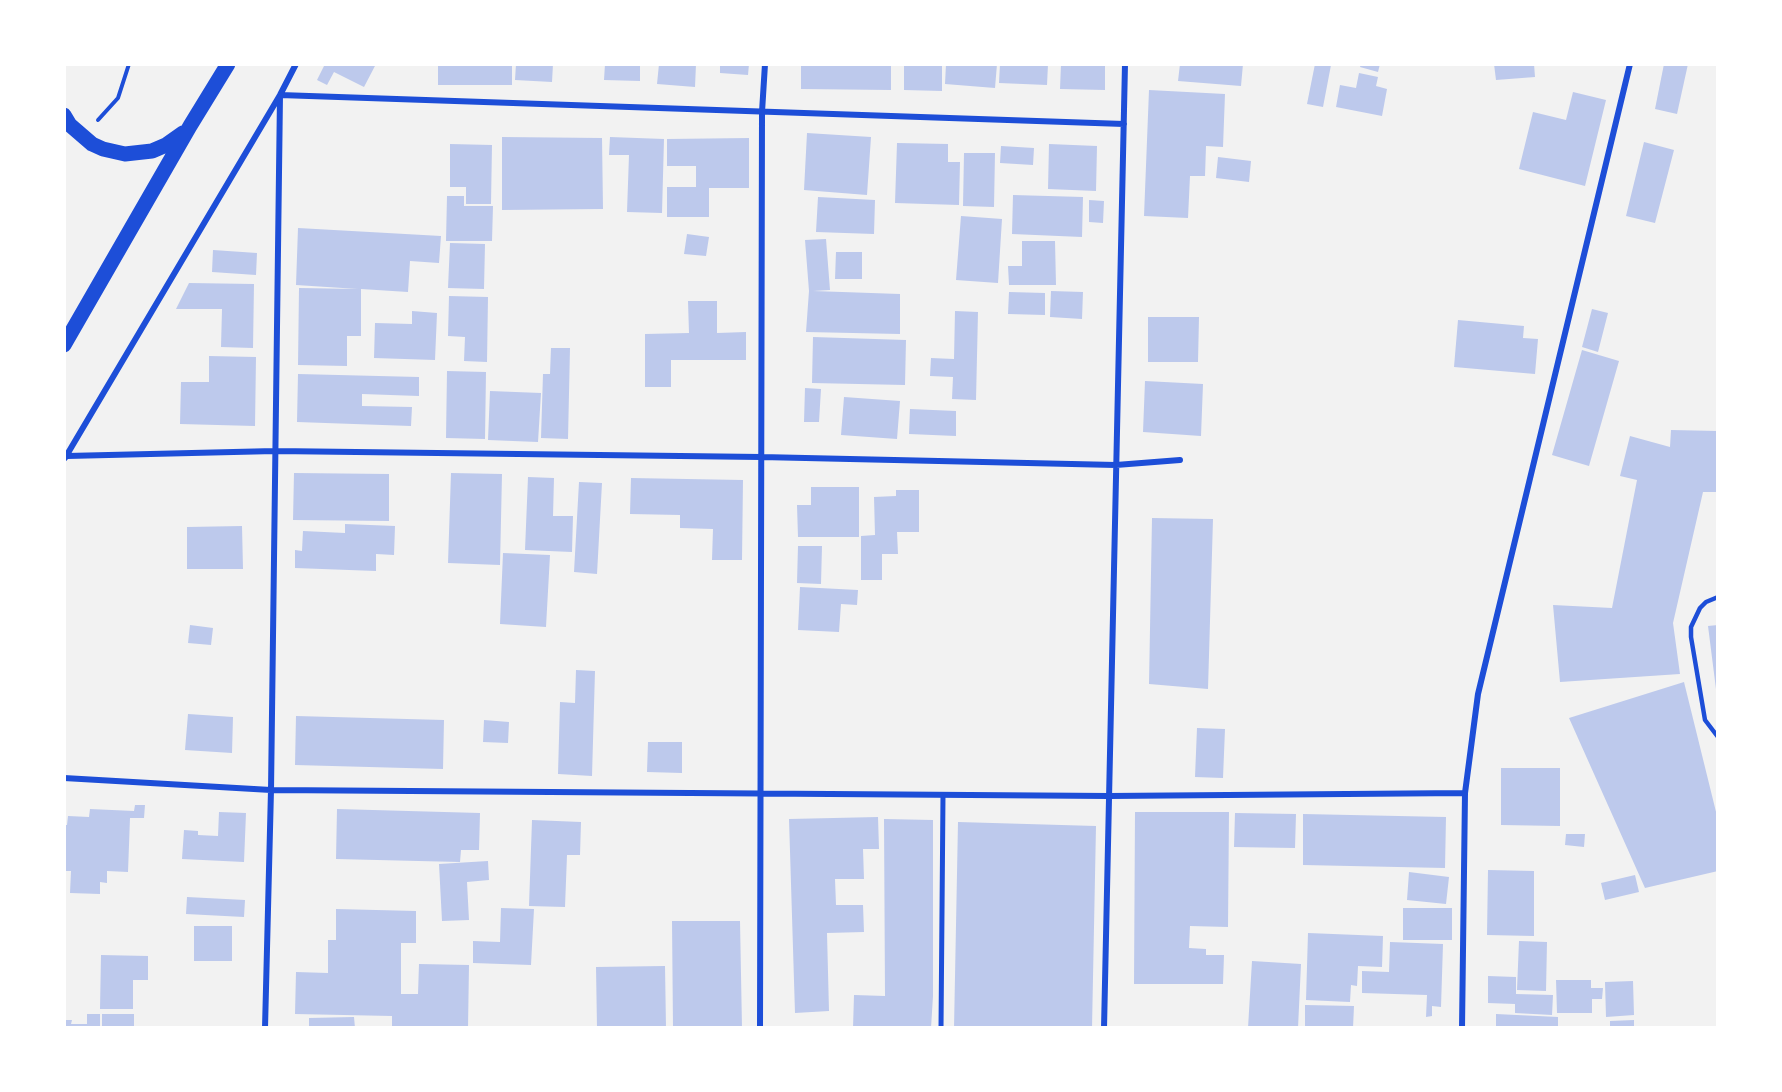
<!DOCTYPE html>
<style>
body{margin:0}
#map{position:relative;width:1782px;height:1092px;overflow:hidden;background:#f2f2f2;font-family:"Archivo Narrow",sans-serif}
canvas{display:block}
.frame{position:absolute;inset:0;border:66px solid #fff;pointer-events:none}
</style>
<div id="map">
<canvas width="1782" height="1092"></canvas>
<div class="frame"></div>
</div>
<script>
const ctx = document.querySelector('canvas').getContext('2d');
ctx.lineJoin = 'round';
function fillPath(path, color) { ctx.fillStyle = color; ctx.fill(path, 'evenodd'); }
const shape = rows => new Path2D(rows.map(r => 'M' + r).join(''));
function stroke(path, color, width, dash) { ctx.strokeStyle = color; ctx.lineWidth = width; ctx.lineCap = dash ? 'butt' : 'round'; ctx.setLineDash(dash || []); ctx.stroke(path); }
const building = shape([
 [325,64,376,64,364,87,334,72,327,85,317,80],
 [438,64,512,64,512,85,438,85],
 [516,64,553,64,552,82,515,80],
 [605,64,640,64,640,81,604,80],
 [659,64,696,64,695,87,657,84],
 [720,64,749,64,748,75,720,73],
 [801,64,891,64,891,90,801,89],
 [904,64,942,64,942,91,904,90],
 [946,64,997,64,995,88,945,84],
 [1000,64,1048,64,1047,85,999,83],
 [1061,64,1105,64,1105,90,1060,89],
 [1180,64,1243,64,1241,86,1178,81],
 [1315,64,1331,65,1323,107,1307,104],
 [1361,64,1380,64,1378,72,1360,67],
 [1494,64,1534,64,1535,77,1496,80],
 [1664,64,1688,64,1677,114,1655,109],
 [1359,73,1378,77,1376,86,1387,89,1382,116,1336,107,1340,85,1356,88],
 [1149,90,1225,94,1223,147,1206,146,1205,176,1190,176,1188,218,1144,216],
 [1573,92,1606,100,1585,186,1519,169,1533,112,1566,120],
 [807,133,871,137,867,195,804,190],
 [502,137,602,138,603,209,502,210],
 [610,137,664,139,662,213,627,212,629,155,609,155],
 [749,138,749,188,709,188,709,217,667,217,667,187,696,187,696,166,667,166,667,139],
 [1644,142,1674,150,1655,223,1626,216],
 [897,143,948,144,948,162,960,162,959,205,895,203],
 [450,144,492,145,491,204,466,204,466,187,450,187],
 [1049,144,1097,146,1096,191,1048,189],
 [1001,146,1034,148,1033,165,1000,163],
 [964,153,995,153,994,207,963,206],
 [1218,157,1251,161,1249,182,1216,178],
 [1013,195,1083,197,1082,237,1012,234],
 [447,196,464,196,464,206,493,206,492,241,446,241],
 [818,197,875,200,874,234,816,232],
 [1089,200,1104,201,1103,223,1089,222],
 [961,216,1002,219,998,283,956,280],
 [298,228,441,236,439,263,410,261,408,292,361,289,361,336,347,336,347,366,298,365,299,288,358,289,296,285],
 [687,234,709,237,706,256,684,254],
 [826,239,830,290,813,291,900,294,900,334,806,332,809,291,805,240],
 [1022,241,1055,241,1056,285,1009,285,1008,266,1022,266],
 [450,243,485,244,484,289,448,288],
 [213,250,257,253,256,275,212,272],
 [836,252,862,252,862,279,835,279],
 [189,283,254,284,253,348,221,347,222,309,176,309],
 [1051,291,1083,292,1082,319,1050,317],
 [1009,292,1045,293,1045,315,1008,314],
 [449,296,488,297,487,362,464,361,465,337,448,336],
 [688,301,717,301,717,333,746,332,746,360,671,360,671,387,645,387,645,334,689,333],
 [1592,309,1608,313,1598,352,1582,347],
 [412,311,437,313,435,360,374,358,375,323,412,324],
 [955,311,978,312,976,400,952,399,953,377,930,376,931,358,954,359],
 [1148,317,1199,317,1198,362,1148,362],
 [1458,320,1524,326,1523,338,1538,339,1535,374,1454,367],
 [813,337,906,340,905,385,812,383],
 [551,348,570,348,568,439,541,438,543,374,550,374],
 [1582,350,1619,361,1589,466,1552,455],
 [209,356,256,357,255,426,180,424,181,382,209,382],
 [447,371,486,372,485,439,446,438],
 [298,374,419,377,419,396,362,394,362,406,412,407,411,426,297,422],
 [1145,381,1203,384,1201,436,1143,432],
 [805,388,821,389,819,422,804,422],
 [490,391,541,393,538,442,488,440],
 [844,397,900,401,897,439,841,435],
 [910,409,956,411,956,436,909,434],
 [1671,430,1718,431,1718,492,1703,492,1673,623,1680,674,1560,682,1553,605,1612,608,1637,480,1620,476,1630,436,1670,447],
 [294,473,389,474,389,521,293,520],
 [451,473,502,474,500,565,448,563],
 [528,477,554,478,553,516,573,516,572,552,525,550],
 [631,478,743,480,742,560,712,560,713,529,680,528,680,515,630,514],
 [579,482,602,483,597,574,574,572],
 [811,487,859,487,859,537,798,537,797,505,811,505],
 [896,490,919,490,919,532,897,532,898,554,882,554,882,580,861,580,861,536,875,535,874,497,896,496],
 [1152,518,1213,519,1208,689,1149,684],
 [345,524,395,526,394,555,376,554,376,571,295,568,295,550,302,551,303,531,345,533],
 [242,526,243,569,187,569,187,527],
 [798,546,822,546,821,584,797,583],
 [503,553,550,555,546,627,500,624],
 [800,587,858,590,857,605,841,604,839,632,798,630],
 [190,625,213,628,211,645,188,643],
 [1718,625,1718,689,1716,689,1708,626],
 [576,670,595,671,592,776,558,774,560,702,575,703],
 [1684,682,1718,820,1718,871,1645,888,1569,718],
 [188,714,233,717,232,753,185,750],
 [296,716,444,720,443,769,295,765],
 [484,720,509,722,508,743,483,742],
 [1197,728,1225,729,1223,778,1195,777],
 [648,742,682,742,682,773,647,772],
 [1501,768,1560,768,1560,826,1501,825],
 [135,805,145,805,144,818,130,818,128,872,107,871,107,883,100,882,100,894,70,893,71,871,64,871,64,825,67,825,68,816,89,817,90,809,134,811],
 [337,809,480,813,479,850,461,850,460,862,336,859],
 [219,812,246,813,244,862,182,859,184,830,198,831,198,835,218,836],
 [1135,812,1229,812,1228,927,1190,926,1189,948,1206,949,1206,955,1224,955,1223,984,1134,984],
 [1235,813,1296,814,1295,848,1234,847],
 [1303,814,1446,817,1445,868,1303,865],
 [878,817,879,849,863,849,864,879,835,879,836,905,863,905,864,932,827,933,829,1011,795,1013,789,819],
 [884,819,933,820,933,996,931,1028,853,1028,854,995,885,996],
 [532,820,581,822,580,855,567,855,565,907,529,906],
 [958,822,1096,826,1092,1028,954,1028],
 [1566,834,1585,834,1584,847,1565,845],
 [488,861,489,880,467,882,469,920,442,921,439,864],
 [1488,870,1534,871,1534,936,1487,935],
 [1409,872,1449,877,1446,904,1407,900],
 [1635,875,1639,892,1605,900,1601,883],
 [187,897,245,900,244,917,186,914],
 [501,908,534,909,531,965,473,963,473,941,500,942],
 [1403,908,1452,908,1452,940,1403,940],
 [336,909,416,911,416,943,401,943,401,994,418,994,419,964,469,965,468,1028,392,1028,392,1016,295,1014,296,972,328,973,328,940,336,940],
 [672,921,740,921,742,1028,673,1028],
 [194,926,232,926,232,961,194,961],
 [1308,933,1383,936,1382,967,1358,966,1357,986,1351,985,1350,1002,1306,1000],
 [1519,941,1547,942,1546,991,1517,990],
 [1390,942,1443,944,1441,1007,1432,1006,1432,1016,1426,1017,1427,995,1362,993,1362,971,1389,972],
 [101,955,148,956,148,980,133,980,133,1009,100,1009],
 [1252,961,1301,964,1298,1028,1248,1028],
 [665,966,666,1028,597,1028,596,967],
 [1488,976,1516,977,1516,994,1553,995,1552,1015,1515,1013,1515,1004,1488,1003],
 [1556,980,1591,980,1591,988,1603,988,1602,999,1592,999,1592,1013,1557,1013],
 [1633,981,1634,1015,1606,1017,1605,982],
 [1305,1005,1354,1006,1353,1028,1305,1028],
 [87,1014,100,1014,100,1028,64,1028,64,1020,72,1020,71,1024,87,1024],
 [102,1014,134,1014,134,1028,102,1028],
 [1496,1014,1558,1017,1558,1028,1496,1028],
 [354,1017,355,1028,309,1028,309,1018],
 [1634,1020,1634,1028,1610,1028,1610,1021]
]);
const path = shape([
 [98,120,118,98,129,64]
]);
const service = shape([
 [1718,597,1706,602,1700,608,1691,627,1691,637,1705,720,1718,737]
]);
const pedestrian = shape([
 [941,1028,943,795]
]);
const minor = shape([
 [280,95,1124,124],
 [67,456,275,451,761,457,1116,465,1180,460],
 [65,458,280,95,296,64],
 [64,778,271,790,1109,796,1465,793],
 [265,1028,271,790,280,95],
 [760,1028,762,112,765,64],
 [1104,1028,1125,64],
 [1462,1028,1465,793,1478,694,1630,64]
]);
const primary = shape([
 [64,115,70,125,92,144,103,149,125,154,152,151,166,145,183,133],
 [64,345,190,126,228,64]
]);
fillPath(building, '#bdc9ec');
stroke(path, '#1d4ed8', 4);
stroke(service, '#1d4ed8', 4.5);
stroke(pedestrian, '#1d4ed8', 5);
stroke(minor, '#1d4ed8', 6);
stroke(primary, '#1d4ed8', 15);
</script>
